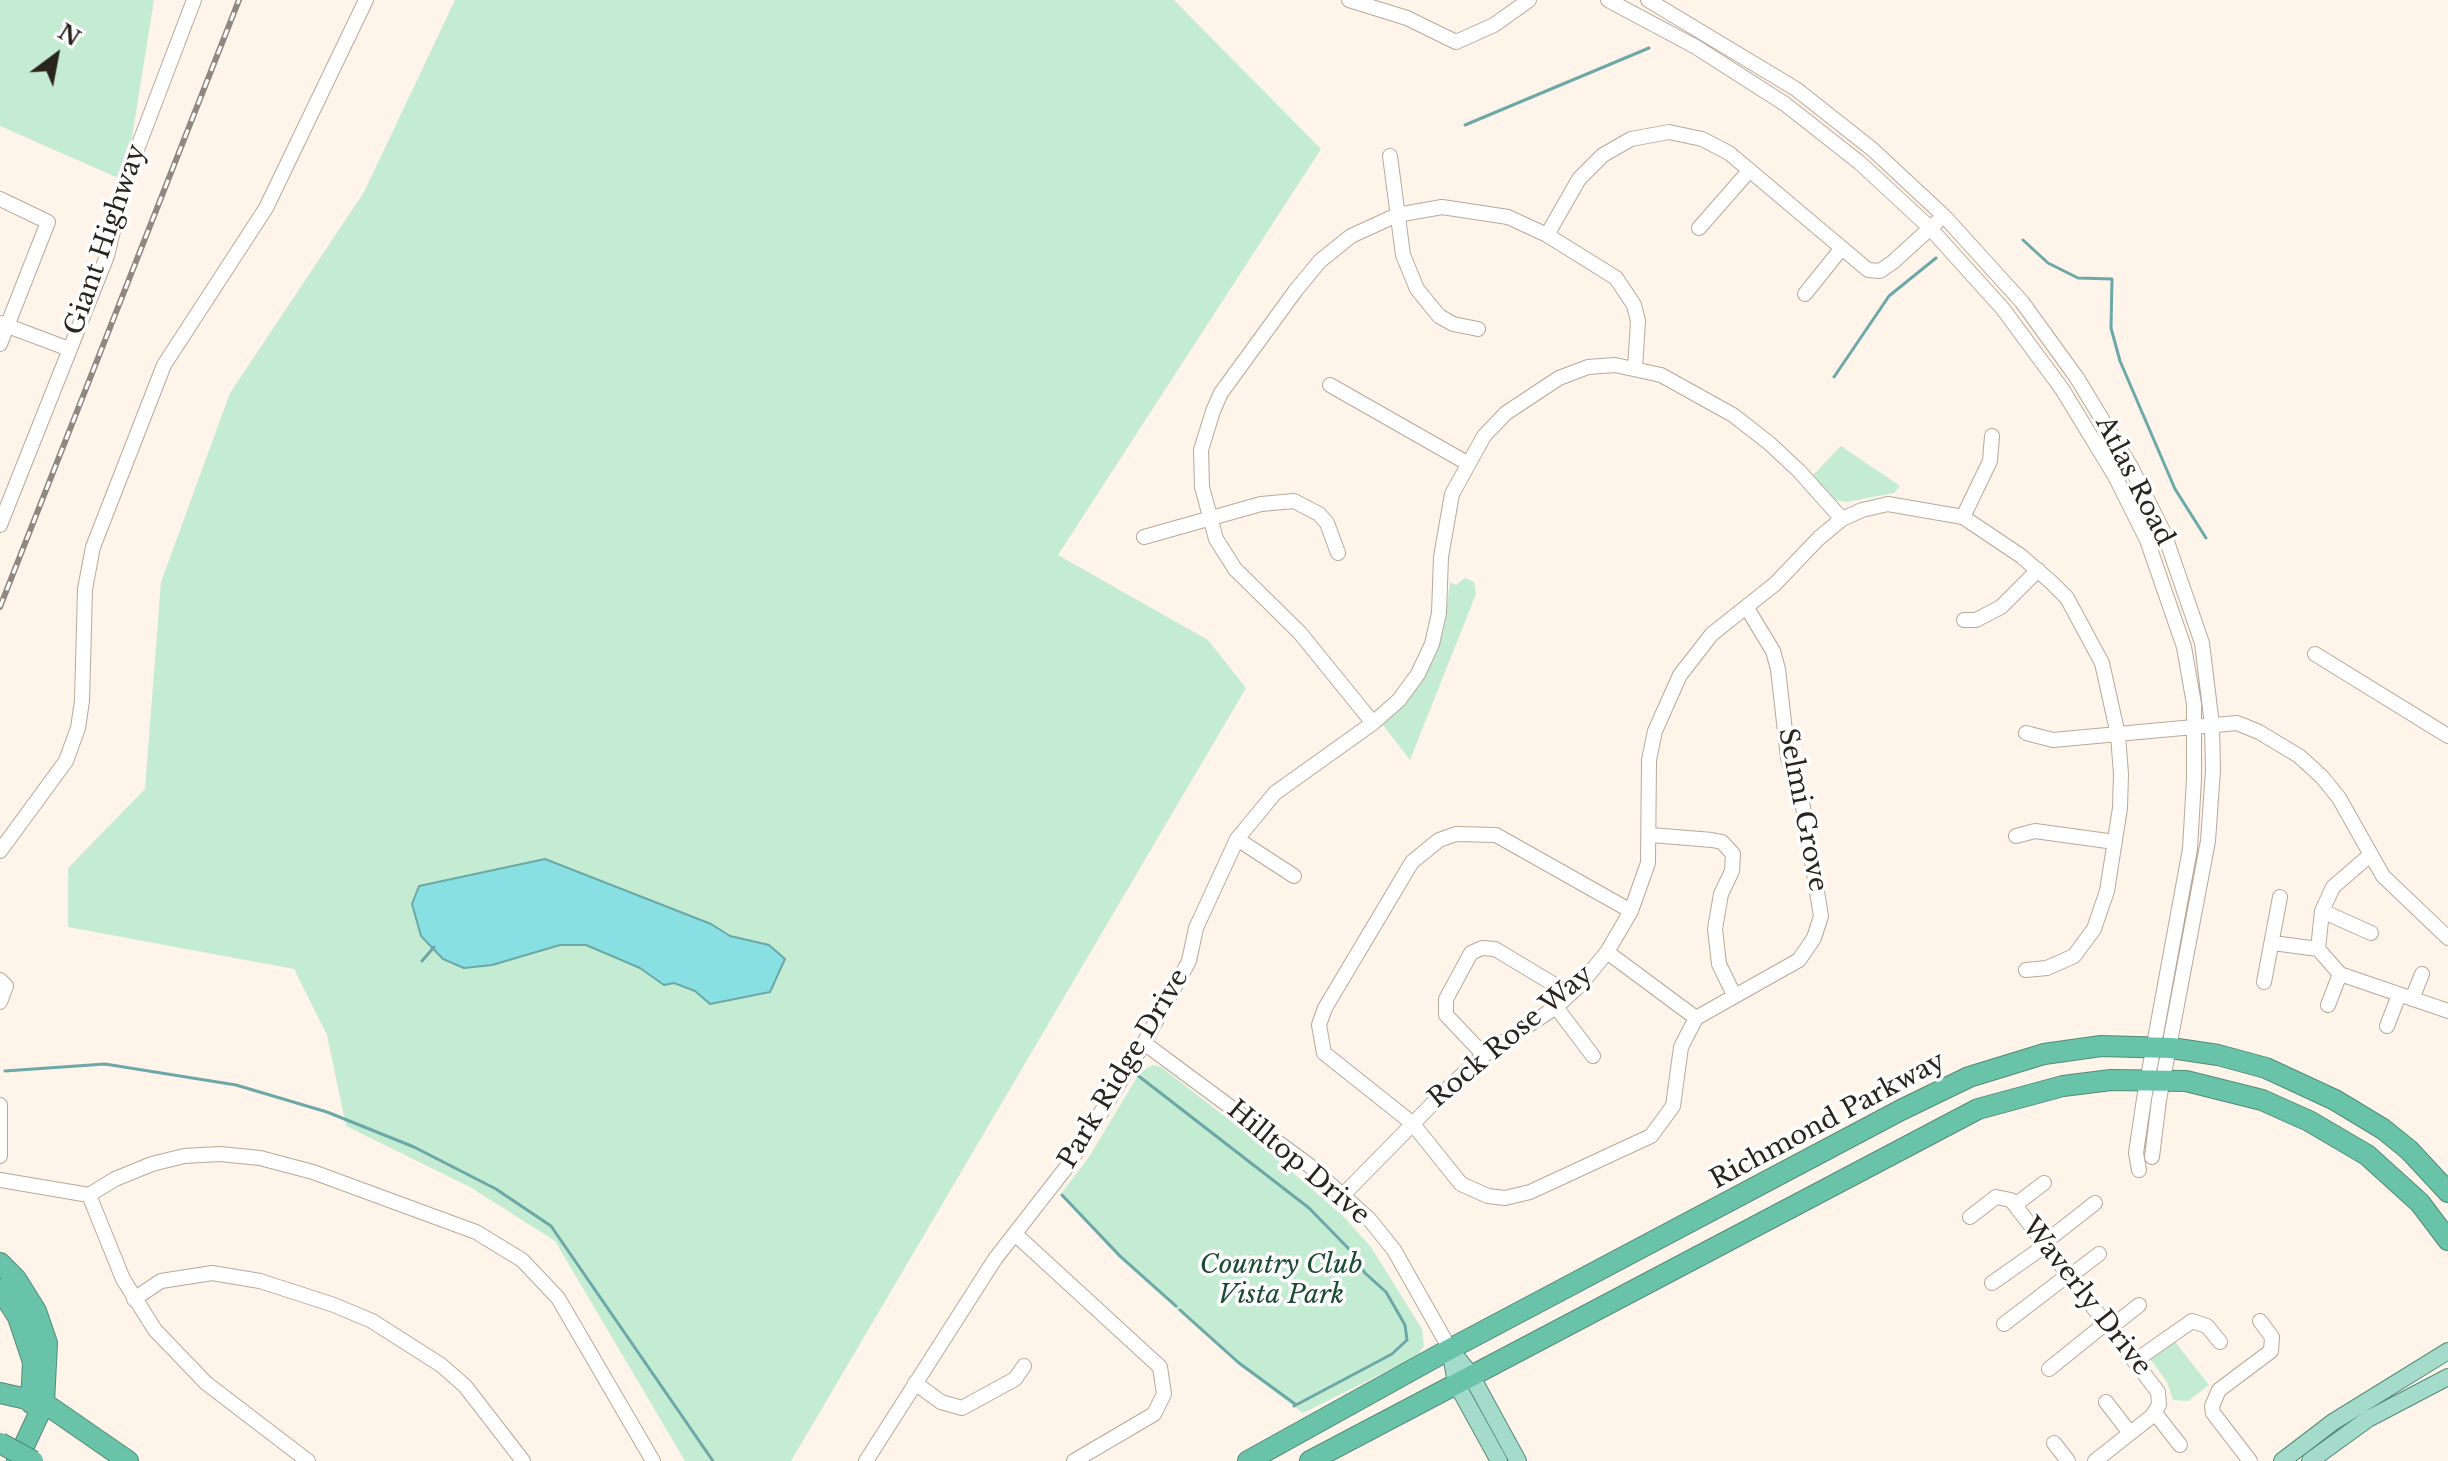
<!DOCTYPE html>
<style>
body{margin:0}
#map{position:relative;width:2448px;height:1461px;overflow:hidden;background:#fef4ea;font-family:"Libre Baskerville",serif}
canvas{display:block}
.north{position:absolute;left:16px;top:16px;width:80px;height:80px;-webkit-text-stroke:6px #fff;paint-order:stroke;rotate:32deg;font-size:22px;font-weight:700;line-height:32px;text-align:center;color:#2a241e}
.north::after{content:'';display:block;margin:auto;width:28px;height:36px;background:#2a241e;clip-path:polygon(50% 0,100% 100%,50% 72%,0 100%)}
</style>
<div id="map">
<canvas width="2448" height="1461"></canvas>
<div class="north">N</div>
</div>
<script>
const ctx = document.querySelector('canvas').getContext('2d');
ctx.lineJoin = 'round';
function fillPath(path, color) { ctx.fillStyle = color; ctx.fill(path, 'evenodd'); }
const shape = rows => new Path2D(rows.map(r => 'M' + r).join(''));
function stroke(path, color, width, dash) { ctx.strokeStyle = color; ctx.lineWidth = width; ctx.lineCap = dash ? 'butt' : 'round'; ctx.setLineDash(dash || []); ctx.stroke(path); }
function drawText(font, color, halo, rows, align = 'center') {
  ctx.font = font + ' "Libre Baskerville",serif'; ctx.lineWidth = 7; ctx.setLineDash([]); ctx.textBaseline = 'middle'; ctx.strokeStyle = halo; ctx.fillStyle = color; for (const [text, x, y, turn = 0] of rows) {
    ctx.save(); ctx.translate(x, y); ctx.rotate((+turn || 0) * Math.PI / 180); ctx.textAlign = isNaN(turn) ? turn : align; if (halo) ctx.strokeText(text, 0, 0); ctx.fillText(text, 0, 0); ctx.restore();
  }
}
const green = shape([
 [0,0,154,0,125,181,0,126],
 [455,0,1174,0,1321,149,1058,555,1208,640,1246,688,791,1461,685,1461,555,1241,470,1187,346,1126,327,1035,294,969,68,927,68,868,145,789,161,582,230,393,364,192],
 [1841,446,1900,486,1894,493,1846,502,1834,500,1813,475],
 [1465,578,1474,582,1476,594,1410,760,1383,725,1381,716,1395,714,1422,680,1444,628,1450,582,1456,585],
 [1153,1065,1161,1067,1253,1138,1344,1217,1371,1247,1422,1329,1424,1346,1417,1356,1303,1413,1239,1365,1118,1257,1060,1195,1089,1157,1140,1072],
 [2172,1338,2209,1385,2188,1401,2173,1400,2167,1382,2148,1356]
]);
const water = shape([
 [545,859,711,924,730,936,769,945,785,959,770,992,710,1004,695,991,674,983,664,985,640,968,586,945,560,945,492,965,464,968,443,959,421,936,412,904,419,886,545,859]
]);
const stream = shape([
 [1465,125,1649,48],
 [2023,240,2048,263,2078,278,2112,279,2111,328,2120,361,2175,489,2206,538],
 [1834,377,1889,296,1936,258],
 [422,961,434,947],
 [5,1071,105,1064,236,1085,327,1112,414,1147,496,1189,551,1226,713,1461],
 [1136,1074,1309,1208,1348,1248,1365,1273,1386,1292,1405,1325,1407,1340,1392,1354,1294,1406],
 [1062,1195,1120,1256,1176,1306],
 [1180,1310,1239,1363,1295,1404]
]);
const minor = shape([
 [1349,0,1407,18,1456,42,1494,25,1529,0],
 [1608,0,1696,47,1785,104,1860,163,1929,227,2003,309,2062,389,2115,476,2147,540,2184,647,2194,704,2194,779,2190,849,2144,1099,2136,1153,2139,1170],
 [1648,0,1796,89,1872,149,1945,217,2022,302,2077,378,2131,467,2164,533,2202,643,2212,725,2213,770,2208,841,2159,1100,2152,1157],
 [1390,156,1403,255,1417,289,1439,316,1453,324,1478,329],
 [0,199,48,222,0,344],
 [1699,228,1749,171],
 [1547,235,1579,179,1603,155,1631,139,1669,132,1702,139,1729,153,1868,270,1880,271,1893,262,1937,222],
 [1805,294,1841,249],
 [0,323,69,349],
 [1330,385,1467,463],
 [1963,517,1990,461,1992,436],
 [0,525,107,256,125,181,194,0],
 [1144,537,1261,504,1294,501,1319,514,1327,523,1338,553],
 [1964,620,1976,620,2001,607,2038,570],
 [2315,654,2448,736],
 [1373,723,1300,633,1235,569,1216,539,1202,487,1201,450,1213,411,1221,393,1296,290,1320,261,1351,236,1397,215,1442,207,1508,217,1547,235,1616,278,1634,305,1638,321,1635,368],
 [2026,733,2053,740,2237,723,2259,732,2299,756,2322,777,2339,798,2383,876,2448,938],
 [1651,835,1712,840,1722,842,1733,854,1732,871,1721,894,1715,929,1719,964,1734,995],
 [2016,836,2035,831,2115,842],
 [1237,839,1294,876],
 [0,851,66,761,78,728,82,701,85,589,93,547,164,365,266,208,366,0],
 [2369,856,2333,887,2322,911,2318,949,2340,974,2448,1011],
 [1631,911,1496,835,1456,834,1439,840,1412,862,1325,1008,1319,1025,1324,1053,1412,1123,1461,1184,1488,1196,1505,1198,1530,1192,1651,1136,1673,1106,1681,1047,1696,1018,1799,960,1814,938,1821,916,1803,807,1788,758,1778,669,1773,651,1747,608],
 [2322,911,2371,933],
 [2273,943,2318,949],
 [1607,952,1696,1018],
 [0,980,6,986,0,1002],
 [2264,982,2280,897],
 [2412,999,2422,974],
 [2328,1005,2340,974],
 [1556,1007,1593,1056],
 [2387,1026,2399,995],
 [1144,1043,1310,1166,1369,1219,1394,1250,1450,1349],
 [1484,1055,1446,1015,1446,999,1471,953,1482,948,1495,949,1570,994],
 [0,1105,0,1156],
 [0,1180,89,1195],
 [1344,1194,1448,1088,1484,1055,1556,1007,1581,984,1607,952,1631,911,1648,863,1649,760,1655,731,1680,675,1712,634,1775,584,1819,538,1842,519,1862,510,1888,504,1963,517,2021,556,2051,582,2067,598,2102,663,2118,735,2121,774,2120,808,2107,891,2094,929,2074,956,2047,968,2026,970],
 [89,1195,115,1179,152,1164,184,1156,220,1154,260,1158,313,1172,476,1232,522,1260,558,1298,653,1461],
 [89,1195,123,1279,155,1330,206,1383,308,1461],
 [2015,1205,2044,1183],
 [1970,1217,1996,1197,2011,1200,2158,1392,2159,1405,2152,1416,2095,1461],
 [1015,1234,1160,1367,1164,1394,1154,1414,1074,1461],
 [2044,1243,2095,1203],
 [2070,1276,2099,1254],
 [1992,1283,2046,1245],
 [134,1299,161,1281,212,1273,260,1281,334,1305,372,1321,441,1365,465,1386,523,1461],
 [2004,1324,2068,1275],
 [2110,1328,2139,1305],
 [2135,1361,2192,1321,2207,1326,2220,1342],
 [2049,1369,2106,1323],
 [915,1383,941,1402,962,1408,1015,1379,1024,1366],
 [2106,1402,2130,1433],
 [2155,1413,2180,1445],
 [2054,1443,2068,1461],
 [866,1461,995,1259,1069,1164,1144,1043,1189,961,1196,928,1237,839,1275,793,1373,723,1399,700,1418,674,1432,644,1439,613,1441,557,1452,494,1484,436,1506,413,1559,378,1588,367,1615,365,1661,375,1733,415,1769,443,1799,471,1842,519],
 [2250,1461,2213,1413,2212,1406,2219,1390,2271,1351,2272,1337,2260,1321]
]);
const major = shape([
 [1450,1349,1471,1375,1518,1461],
 [1450,1350,1456,1383,1499,1461],
 [2282,1461,2333,1422,2448,1351],
 [2310,1461,2368,1419,2448,1377]
]);
const highway = shape([
 [0,1263,16,1279,36,1311,47,1343,44,1403,17,1461],
 [0,1289,18,1317,33,1362,31,1403],
 [0,1393,44,1403,128,1461],
 [1248,1461,1450,1349,1901,1110,1969,1077,2044,1054,2101,1046,2171,1048,2218,1055,2266,1068,2335,1100,2383,1129,2409,1150,2448,1192],
 [1310,1461,1978,1109,2063,1086,2111,1080,2186,1081,2262,1100,2309,1121,2367,1155,2420,1203,2448,1240]
]);
const rail = shape([
 [0,607,239,0]
]);
const highwayBridge = shape([
 [0,1443,33,1461]
]);
const streetNames = [
 ["Giant Highway",106,240,-71],
 ["Atlas Road",2134,481,63],
 ["Selmi Grove",1802,810,79],
 ["Rock Rose Way",1511,1037,-40],
 ["Park Ridge Drive",1124,1069,-59],
 ["Richmond Parkway",1828,1121,-28],
 ["Hilltop Drive",1298,1163,40],
 ["Waverly Drive",2086,1297,52]
];
const parkNames = [
 ["Country Club",1281,1266],
 ["Vista Park",1281,1296]
];
fillPath(green, '#c3ecd2');
fillPath(water, '#89e0e2');
stroke(water, '#6ca8a7', 2);
stroke(stream, '#6ca8a7', 3);
stroke(minor, '#b8a999', 16);
stroke(major, '#528b78', 18);
stroke(highway, '#528b78', 22);
stroke(minor, '#fff', 14);
stroke(major, '#a4dbcb', 16);
stroke(highway, '#68c3a9', 20);
stroke(rail, '#908880', 6);
stroke(rail, '#fff', 3, [9]);
stroke(highwayBridge, '#528b78', 22, []);
stroke(highwayBridge, '#68c3a9', 20);
drawText('26px', '#2a241e', '#fff', streetNames);
drawText('italic 26px', '#1b4b32', '#fff', parkNames);
</script>
